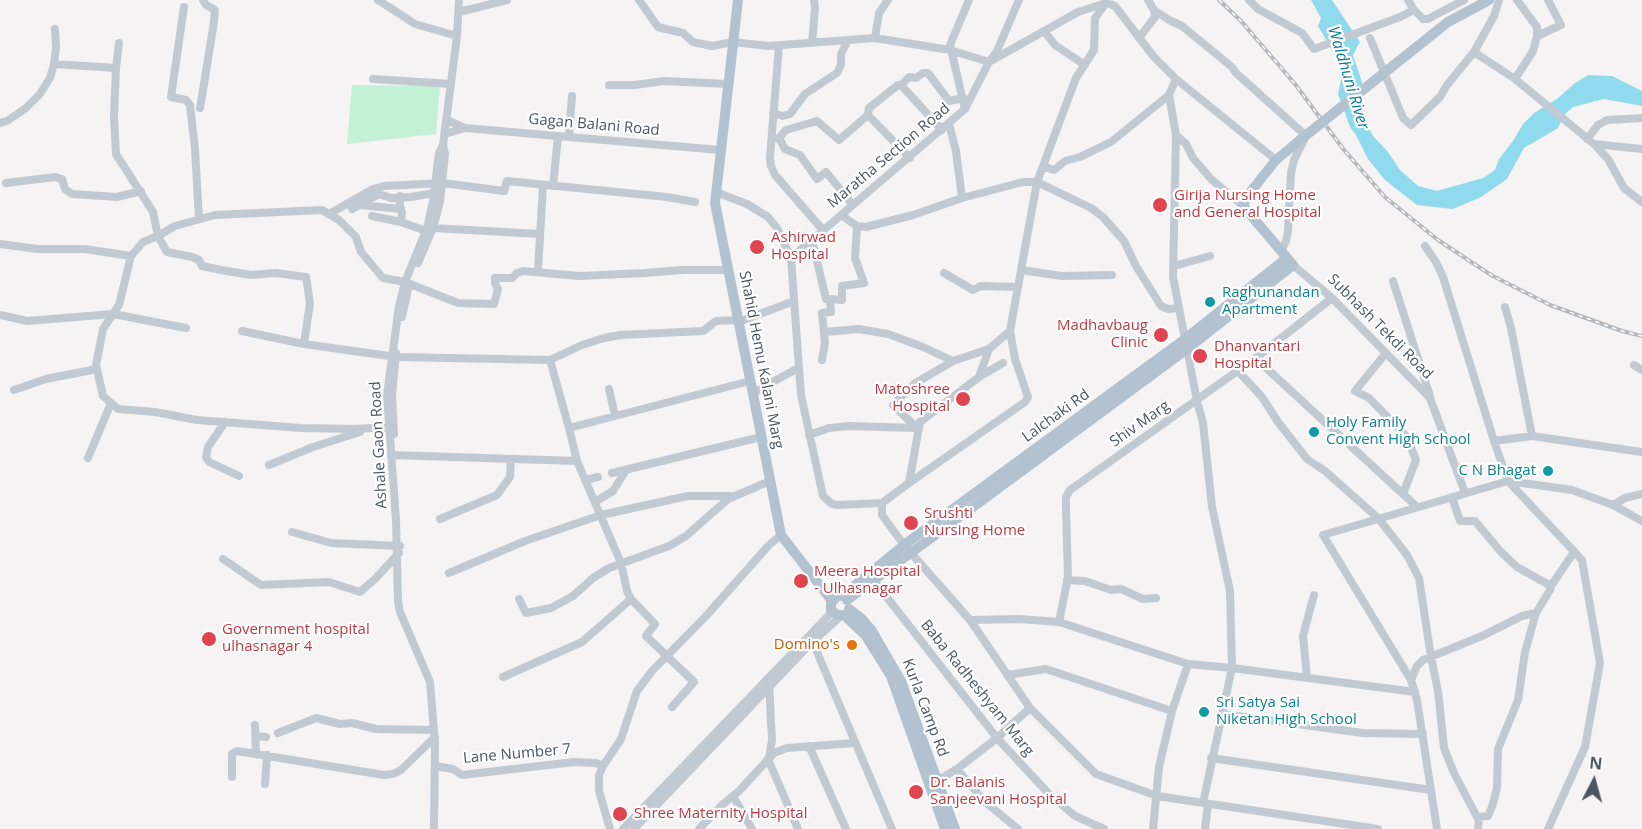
<!DOCTYPE html>
<style>
body{margin:0}
#map{position:relative;width:1642px;height:829px;overflow:hidden;background:#f5f3f3;font-family:"Open Sans",sans-serif}
canvas{display:block}
.north{position:absolute;left:1564px;top:751px;width:60px;height:60px;-webkit-text-stroke:4px #fff;paint-order:stroke;rotate:6deg;font-size:16px;font-weight:700;line-height:24px;text-align:center;color:#4a5661}
.north::after{content:'';display:block;margin:auto;width:21px;height:27px;background:#4a5661;clip-path:polygon(50% 0,100% 100%,50% 72%,0 100%)}
</style>
<div id="map">
<canvas width="1642" height="829"></canvas>
<div class="north">N</div>
</div>
<script>
const ctx = document.querySelector('canvas').getContext('2d');
ctx.lineJoin = 'round';
function fillPath(path, color) { ctx.fillStyle = color; ctx.fill(path, 'evenodd'); }
const shape = rows => new Path2D(rows.map(r => 'M' + r).join(''));
function stroke(path, color, width, dash) { ctx.strokeStyle = color; ctx.lineWidth = width; ctx.lineCap = dash ? 'butt' : 'round'; ctx.setLineDash(dash || []); ctx.stroke(path); }
function drawText(font, color, halo, rows, align = 'center') {
  ctx.font = font + ' "Open Sans",sans-serif'; ctx.lineWidth = 4.5; ctx.setLineDash([]); ctx.textBaseline = 'middle'; ctx.strokeStyle = halo; ctx.fillStyle = color; for (const [text, x, y, turn = 0] of rows) {
    ctx.save(); ctx.translate(x, y); ctx.rotate((+turn || 0) * Math.PI / 180); ctx.textAlign = isNaN(turn) ? turn : align; if (halo) ctx.strokeText(text, 0, 0); ctx.fillText(text, 0, 0); ctx.restore();
  }
}
const green = shape([
 [352,85,440,86,436,134,347,144]
]);
const water = shape([
 [1311,0,1332,0,1360,42,1353,55,1365,91,1359,109,1373,136,1388,152,1400,170,1418,186,1437,191,1483,178,1495,170,1499,159,1513,141,1523,124,1534,113,1557,99,1575,83,1588,75,1612,76,1642,91,1642,106,1604,99,1573,107,1564,115,1558,128,1524,148,1507,179,1481,197,1453,209,1417,205,1385,180,1368,159,1356,135,1350,127,1338,94,1342,75,1339,62,1318,26,1321,18]
]);
const minor = shape([
 [378,0,415,24,457,36],
 [639,0,658,27,683,33,693,42,712,46,733,42,768,46,875,38,950,50,989,62,1078,12,1106,3,1115,6,1154,57,1176,79,1276,160],
 [1148,0,1154,10,1169,20,1182,26,1232,67,1235,72,1304,134,1305,138,1294,160,1291,173,1288,232,1286,241,1281,251],
 [1249,0,1258,9,1302,33,1314,49,1400,17,1414,10],
 [1408,0,1414,10,1423,19,1428,19,1464,0],
 [1499,0,1494,16,1474,52,1515,79,1594,144,1608,159,1624,188,1642,202],
 [1517,0,1537,27,1537,36],
 [184,7,171,97,186,100,190,105,195,149,199,219],
 [459,12,507,0],
 [55,29,56,48,54,64,116,68,114,118,116,154,153,212,158,236,167,252,192,257,199,260,202,266,221,270,251,275,276,273,306,277,310,303,304,344],
 [1044,31,1055,45,1085,65],
 [875,38,879,13,888,0],
 [1139,38,1155,17,1154,10],
 [1370,38,1403,118,1411,125,1440,97,1447,85,1474,52],
 [812,43,815,9,814,0],
 [779,45,770,158,771,166,775,175,823,230],
 [116,68,119,43],
 [373,79,451,84],
 [1515,79,1533,51,1537,36,1561,25,1548,0],
 [609,85,635,85,664,81,728,84],
 [901,85,909,77,916,78,923,73,928,73,949,101,963,98],
 [200,108,214,22,215,10,206,5,203,0],
 [965,109,950,45,969,0],
 [773,113,783,116,790,114,805,94,837,73,841,65,841,54,848,40],
 [868,115,869,108,898,85,901,85,942,130],
 [447,120,465,128,720,150],
 [0,123,7,121,26,108,40,94,50,78,54,64],
 [949,124,956,151,962,198],
 [445,134,465,128],
 [1176,135,1186,144,1193,158,1211,179,1243,206],
 [569,137,572,96],
 [776,138,779,138,785,149,800,155,817,179,826,172,853,205],
 [779,138,786,130,817,121,839,140,868,115,910,158],
 [1587,139,1598,125,1607,120,1642,118],
 [1594,144,1642,149],
 [1043,166,1054,170,1065,161,1080,157,1111,142,1169,95],
 [6,183,55,177,62,179,65,189,72,194,117,197,141,191],
 [553,186,558,136],
 [716,192,747,204,768,217,777,228,791,258,801,395,823,496,832,504,838,505,882,503],
 [400,196,400,207,402,212,401,222,426,231],
 [360,205,401,209],
 [352,209,379,194,391,198,411,197,434,193],
 [329,214,373,189,384,186,443,183,504,191,507,181,667,197,695,202],
 [841,215,857,226,866,227,913,215,962,198,1023,182,1037,182,1091,208,1103,217,1124,241,1136,266,1161,306,1168,309,1179,308],
 [372,216,401,222],
 [433,228,540,234],
 [812,240,826,299,830,299,831,312,822,313,825,343,822,360],
 [0,244,37,249,85,249,131,256],
 [1425,246,1436,262,1443,277,1494,441,1508,481,1582,560,1600,663,1585,747,1548,829],
 [131,256,143,242,158,236,175,226,215,215,322,210,339,220,356,237,361,252,383,278,405,282,458,303,494,304,498,289,495,283,495,278,512,278,517,273,523,271,579,276,645,273,682,270,728,270],
 [131,256,119,305,103,329,96,365,103,396,118,409,155,412,197,420,301,428,354,429,392,427],
 [791,258,965,109,989,62,997,51,1019,0],
 [418,263,433,228,440,202,445,154,443,145],
 [1293,265,1332,298,1430,398,1465,493],
 [1174,266,1210,256],
 [1021,270,1062,276,1112,275],
 [538,271,543,185],
 [944,273,973,290,981,286,1018,287],
 [1393,281,1430,396],
 [830,299,842,300,842,286,864,283,855,258,857,226],
 [1505,307,1511,328,1532,436],
 [0,315,27,321,113,314,186,328],
 [402,317,409,285],
 [242,331,304,344,396,357,550,360,569,428],
 [825,332,859,329,888,334,923,347,953,361],
 [1386,353,1355,391,1369,398,1407,437,1416,460,1403,494],
 [1257,357,1264,366,1417,507],
 [550,360,582,345,604,338,620,335,703,331,716,321,744,320,794,301],
 [1634,365,1642,370],
 [1238,371,1262,397,1278,422,1307,459,1325,471,1378,518,1407,555,1419,578,1431,657,1438,691,1444,748,1454,773,1477,817,1488,816,1492,807,1497,788,1498,749,1518,700,1525,652,1536,613,1550,590,1551,586,1574,552],
 [979,377,1003,363],
 [609,389,615,416],
 [14,390,46,379,97,369],
 [753,393,798,368],
 [225,422,208,447,206,457,209,462,239,476],
 [917,428,893,405,914,384,953,361,989,349],
 [394,434,392,395,396,353],
 [809,435,829,428,848,426,917,428],
 [1494,441,1532,436,1642,452],
 [391,455,577,461,569,428,750,381],
 [88,458,111,403],
 [577,461,621,563,627,591,631,599,655,624,646,636,694,682,672,707],
 [269,465,313,447,360,432],
 [612,473,761,437],
 [585,480,598,477],
 [909,483,1025,402,1028,397,1015,359,1010,331],
 [1452,497,1460,521,1475,521,1501,552,1517,567,1551,586],
 [595,502,613,491,626,470],
 [882,503,882,515,904,545,970,620,1030,708,1096,774,1157,796,1378,829],
 [882,503,909,483,920,422,979,377,989,349,1010,331,1037,182,1076,78,1094,50,1095,18,1106,3],
 [1613,505,1625,498,1642,494],
 [440,519,497,495,510,477,511,459],
 [292,532,331,543,400,546],
 [223,559,261,585,329,582,360,592,375,579,399,553],
 [449,573,525,541,601,515,688,496,731,496],
 [871,577,997,738,1049,794,1075,816,1104,829],
 [1067,580,1085,581,1111,590,1121,589,1143,599,1156,598],
 [519,599,526,613,551,608,573,596,593,578,609,568,669,546,686,536,728,499,770,481],
 [970,620,1020,619,1059,622,1188,664,1232,668,1230,591,1212,507,1203,423,1197,401,1173,277,1176,135,1169,95,1176,79],
 [1059,622,1068,577,1066,507,1066,497,1070,490,1257,357,1332,298],
 [811,638,892,829],
 [1007,675,1046,669,1172,711],
 [503,677,582,642,631,599],
 [1307,678,1303,636,1314,595],
 [1411,680,1417,666,1423,660,1482,636,1522,616,1536,613],
 [769,683,772,740,769,758],
 [1223,714,1363,733,1423,734],
 [255,725,256,754],
 [278,733,316,718,340,724,352,723,376,729,434,730],
 [257,736,266,737],
 [809,746,846,829],
 [1211,758,1431,790],
 [768,759,798,829],
 [435,766,453,769,462,775,574,762,596,763,603,766],
 [957,769,984,801,1018,829],
 [232,777,232,754,237,751,384,775,393,774,401,770,435,737],
 [937,781,957,769,997,738,1030,708],
 [265,784,267,755],
 [733,796,752,829],
 [1203,803,1232,668,1415,692],
 [434,829,435,743,430,682,400,612,398,601,396,520,387,395,399,306,405,282,427,228,433,201,439,153,443,145,457,36,459,0],
 [610,829,599,791,599,775,603,766,621,739,637,691,652,671,706,616,769,545,781,535],
 [623,829,832,612],
 [634,829,812,642,841,616],
 [699,829,722,805,739,791,774,753,787,748,855,743],
 [1153,829,1159,767,1172,711,1188,664],
 [1205,829,1208,804],
 [1437,829,1417,700,1411,680,1323,535,1508,481,1572,490,1613,505,1642,521],
 [1478,829,1479,817]
]);
const major = shape([
 [738,0,715,203,781,535,832,601],
 [842,596,904,545,1185,339,1287,258],
 [836,597,831,603,831,610,837,615,844,615],
 [847,600,1187,349,1293,265,1243,206,1248,195,1276,160,1300,140],
 [849,609,862,619,872,631,901,681,955,829],
 [844,615,866,636,891,676,945,829]
]);
const rail = shape([
 [1219,0,1241,21,1295,84,1344,150,1385,197,1438,240,1491,275,1550,305,1622,331,1642,336]
]);
const majorBridge = shape([
 [1300,140,1448,22,1489,0]
]);
const markers = [
 [1160,205,8,"#e0444e"],
 [757,247,8,"#e0444e"],
 [1210,302,6,"#0f9aa8"],
 [1161,335,8,"#e0444e"],
 [1200,356,8,"#e0444e"],
 [963,399,8,"#e0444e"],
 [1314,432,6,"#0f9aa8"],
 [1548,471,6,"#0f9aa8"],
 [911,523,8,"#e0444e"],
 [801,581,8,"#e0444e"],
 [209,639,8,"#e0444e"],
 [852,645,6,"#e8710a"],
 [1204,712,6,"#0f9aa8"],
 [916,792,8,"#e0444e"],
 [620,814,8,"#e0444e"]
];
const streetNames = [
 ["Gagan Balani Road",594,125,5],
 ["Maratha Section Road",889,156,-40],
 ["Subhash Tekdi Road",1380,327,45],
 ["Shahid Hemu Kalani Marg",761,360,79],
 ["Lalchaki Rd",1056,416,-36],
 ["Shiv Marg",1140,424,-35],
 ["Ashale Gaon Road",379,445,-93],
 ["Baba Radheshyam Marg",977,688,51],
 ["Kurla Camp Rd",925,708,69],
 ["Lane Number 7",517,754,-5]
];
const healthNames = [
 ["Girija Nursing Home",1174,196],
 ["and General Hospital",1174,213],
 ["Ashirwad",771,238],
 ["Hospital",771,255],
 ["Madhavbaug",1148,326,"right"],
 ["Clinic",1148,343,"right"],
 ["Dhanvantari",1214,347],
 ["Hospital",1214,364],
 ["Matoshree",950,390,"right"],
 ["Hospital",950,407,"right"],
 ["Srushti",924,514],
 ["Nursing Home",924,531],
 ["Meera Hospital",814,572],
 ["- Ulhasnagar",814,589],
 ["Government hospital",222,630],
 ["ulhasnagar 4",222,647],
 ["Dr. Balanis",930,783],
 ["Sanjeevani Hospital",930,800],
 ["Shree Maternity Hospital",634,814]
];
const cultureNames = [
 ["Raghunandan",1222,293],
 ["Apartment",1222,310],
 ["Holy Family",1326,423],
 ["Convent High School",1326,440],
 ["C N Bhagat",1536,471,"right"],
 ["Sri Satya Sai",1216,703],
 ["Niketan High School",1216,720]
];
const foodNames = [
 ["Domino's",840,645]
];
const waterNames = [
 ["Waldhuni River",1348,78,73]
];
fillPath(green, '#c3f1d5');
fillPath(water, '#90daee');
stroke(minor, '#c1cad2', 8);
stroke(major, '#b3c2d1', 10);
stroke(rail, '#b5b8bd', 4);
stroke(rail, '#fff', 1.5, [4.5]);
stroke(majorBridge, '#b3c2d1', 10);
for (const [x, y, r, color] of markers) { const dot = new Path2D(); dot.arc(x, y, r, 0, 2 * Math.PI); ctx.fillStyle = color; ctx.fill(dot); stroke(dot, '#fff', 2); }
drawText('15px', '#4a5661', '#fff', streetNames);
drawText('15px', '#be3a42', '#fff', healthNames, 'left');
drawText('15px', '#0d838f', '#fff', cultureNames, 'left');
drawText('15px', '#c56008', '#fff', foodNames, 'right');
drawText('italic 16px', '#0c7c9b', '#fff', waterNames);
</script>
